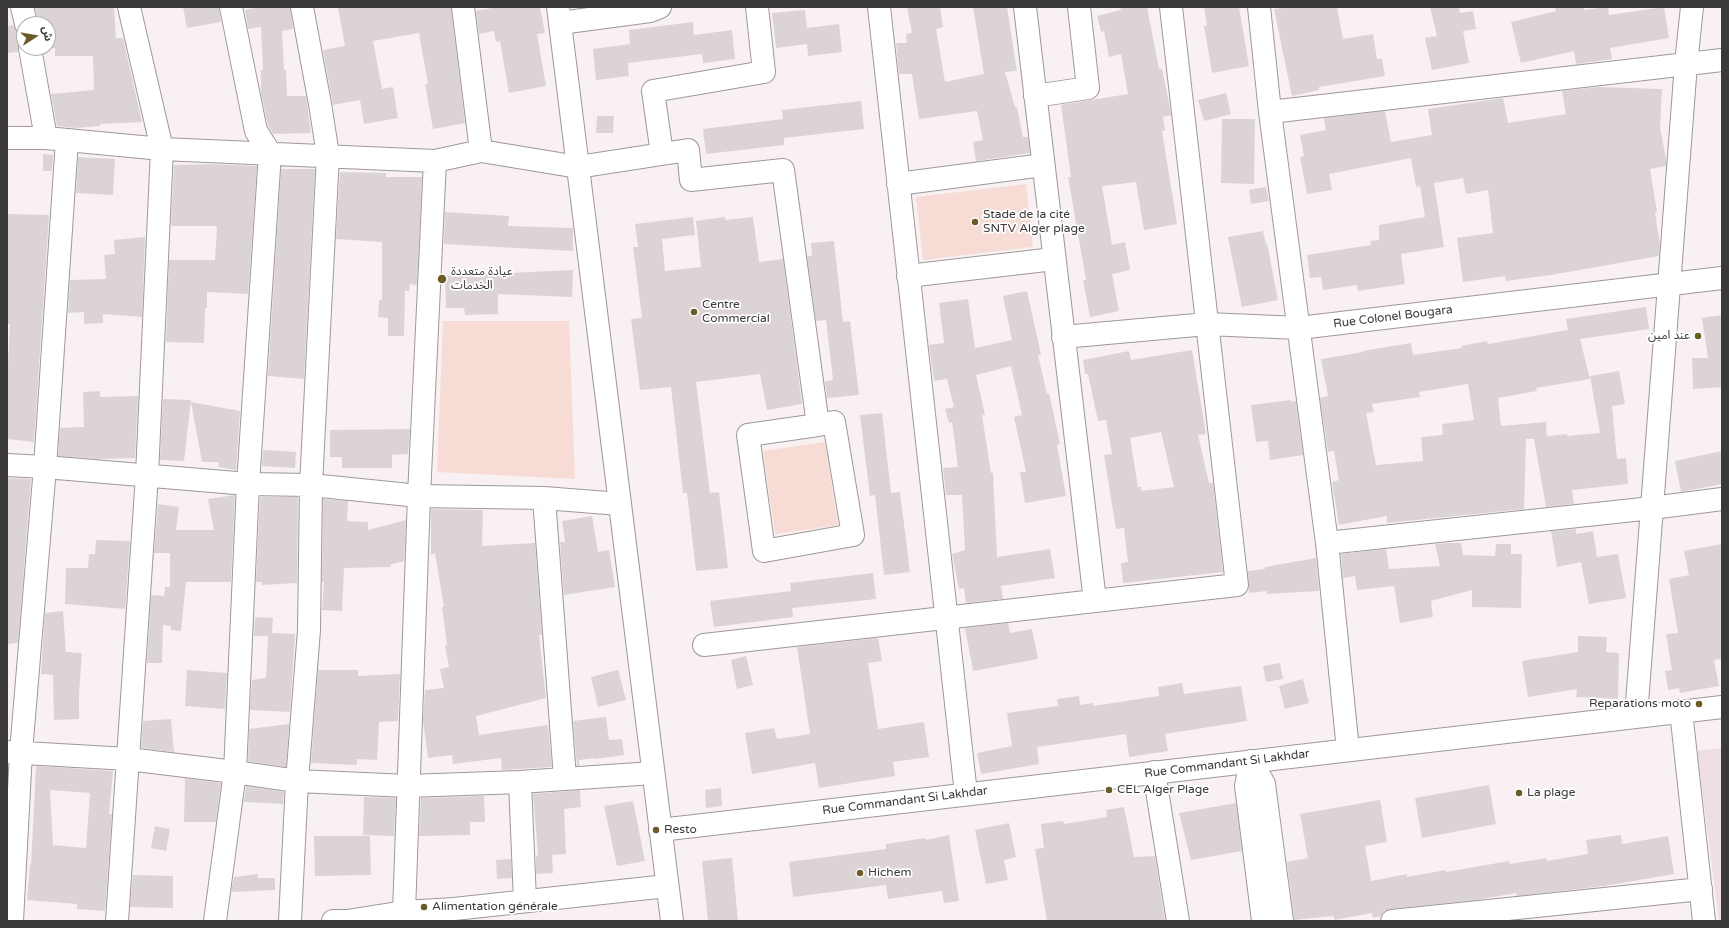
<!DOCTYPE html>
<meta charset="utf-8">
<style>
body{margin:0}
#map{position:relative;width:1729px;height:928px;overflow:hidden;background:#f8f0f2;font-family:"Varela Round","Noto Sans Arabic",sans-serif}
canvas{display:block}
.frame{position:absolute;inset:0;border:8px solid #3b3839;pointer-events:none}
.north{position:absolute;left:16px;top:16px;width:40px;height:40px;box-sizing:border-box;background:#fff;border:1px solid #b1afb0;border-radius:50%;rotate:78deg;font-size:11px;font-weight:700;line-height:16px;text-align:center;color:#3b3839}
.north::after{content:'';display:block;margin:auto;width:14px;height:18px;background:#6b5b29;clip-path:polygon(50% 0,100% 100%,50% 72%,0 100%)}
</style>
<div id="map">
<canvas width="1729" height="928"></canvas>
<div class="frame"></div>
<div class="north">ش</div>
</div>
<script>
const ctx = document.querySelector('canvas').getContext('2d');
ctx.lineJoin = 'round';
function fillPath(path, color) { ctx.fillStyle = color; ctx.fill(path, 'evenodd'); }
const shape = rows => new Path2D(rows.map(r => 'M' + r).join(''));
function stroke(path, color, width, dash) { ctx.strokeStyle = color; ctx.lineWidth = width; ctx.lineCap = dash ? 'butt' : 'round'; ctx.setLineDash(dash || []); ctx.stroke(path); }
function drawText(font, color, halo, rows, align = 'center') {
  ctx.font = font + ' "Varela Round","Noto Sans Arabic",sans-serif'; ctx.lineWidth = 3.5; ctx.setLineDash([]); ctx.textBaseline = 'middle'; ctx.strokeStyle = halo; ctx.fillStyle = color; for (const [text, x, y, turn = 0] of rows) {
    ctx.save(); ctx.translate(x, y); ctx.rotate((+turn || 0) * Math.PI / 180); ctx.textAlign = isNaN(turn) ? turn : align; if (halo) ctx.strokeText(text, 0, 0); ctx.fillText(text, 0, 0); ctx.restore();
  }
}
const built = shape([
 [1722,748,1722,921,1719,921,1697,751]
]);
const green = shape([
 [1026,184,1033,247,923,260,916,197],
 [443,321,569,321,575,479,437,472],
 [825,442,838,525,775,534,763,451]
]);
const building = shape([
 [35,7,114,7,116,38,123,38,142,122,100,124,100,126,77,128,57,126,51,94,94,90,93,56,55,56,55,48,43,49,43,48,48,48,48,24,38,24],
 [183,7,219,7,221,22,187,28],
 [260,7,290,7,293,29,282,31,284,70,286,70,287,96,306,96,311,133,273,134,268,126,261,93,261,70,263,70,261,27,248,29,245,10],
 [338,7,451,7,465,123,433,129,425,84,428,84,419,33,373,41,382,89,393,87,398,118,364,124,360,100,333,105,323,50,345,46],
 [497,7,540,7,545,33,537,34,546,86,509,93,500,41,496,42,494,31,479,34,476,11],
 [907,7,940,7,943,27,936,29,945,82,984,74,973,7,1007,7,1017,71,1005,72,1015,107,1017,107,1023,137,1028,137,1030,153,976,161,973,142,983,140,977,111,919,119,912,74,899,74,896,43,907,43,906,34,912,33],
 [1120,7,1147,7,1159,69,1162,69,1170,108,1171,115,1163,117,1165,131,1162,131,1177,224,1144,230,1136,182,1102,186,1112,245,1125,242,1130,270,1112,274,1119,311,1090,317,1083,280,1086,280,1068,177,1071,177,1061,105,1128,94,1121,54,1109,57,1104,31,1101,32,1097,16,1121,10],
 [1204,7,1239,7,1249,66,1212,73,1204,26,1207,26],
 [1293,7,1337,7,1343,39,1373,34,1377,59,1382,59,1385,76,1319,87,1319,90,1292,96,1274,9],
 [1430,7,1459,7,1460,13,1473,11,1476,29,1463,31,1469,63,1432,70,1425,38,1437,36],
 [1555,7,1584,7,1584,10,1608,7,1609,15,1664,7,1669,38,1610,48,1612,59,1576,64,1574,51,1521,63,1511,22,1556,11],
 [805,10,807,28,839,24,842,52,808,56,807,44,776,48,772,13],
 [693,22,694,35,732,30,735,59,703,63,702,54,628,63,629,76,596,80,593,49,630,44,629,30],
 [13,25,17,32,24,37,18,43,18,52,7,53,7,26],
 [1598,87,1662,89,1660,127,1666,159,1666,166,1650,169,1657,212,1655,213,1660,244,1659,256,1551,275,1506,281,1505,276,1463,282,1457,238,1493,233,1488,190,1466,194,1463,178,1434,183,1444,247,1401,254,1405,284,1358,291,1357,285,1323,290,1321,277,1310,278,1307,255,1371,245,1370,241,1379,240,1379,225,1425,217,1420,186,1416,187,1411,158,1329,174,1332,190,1307,194,1300,157,1304,156,1300,135,1326,130,1324,118,1385,111,1391,142,1432,135,1428,109,1503,98,1508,123,1566,114,1562,91],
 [1226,93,1231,114,1204,121,1198,100],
 [861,101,864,129,784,138,784,145,706,154,703,129,783,119,782,110],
 [597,116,614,116,613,133,596,133],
 [1222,119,1255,119,1254,184,1221,183],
 [43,154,53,155,52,171,43,171],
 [78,157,115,159,113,195,76,193],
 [209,164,257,166,248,294,207,292,207,308,205,308,204,343,166,342,169,260,215,260,217,228,216,226,171,226,174,165],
 [281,169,315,169,304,379,268,376],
 [340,172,386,173,386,177,422,177,417,285,410,284,409,291,405,291,404,336,388,336,388,318,378,317,379,300,382,300,382,242,336,239],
 [1266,187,1269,201,1251,204,1249,190],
 [445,212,509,216,508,226,573,228,573,251,444,244],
 [7,214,49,215,34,442,7,439,8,363,10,324,7,324],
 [693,217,695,235,662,239,665,271,701,267,696,221,725,217,725,220,753,217,759,262,783,259,802,404,767,410,760,374,696,382,710,493,719,492,728,568,696,571,687,493,683,493,671,387,640,390,631,319,642,318,633,247,638,247,635,224],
 [1263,231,1266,244,1267,243,1278,300,1242,307,1228,237],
 [145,237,142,317,103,314,103,323,84,324,84,312,68,313,70,280,106,279,104,255,115,254,114,240],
 [834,241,843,322,850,321,859,395,827,398,825,381,833,380,826,320,816,321,807,256,812,256,811,243],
 [573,270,572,297,498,294,498,314,465,315,464,308,446,308,445,276],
 [1027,291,1041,355,1038,355,1047,394,1049,393,1060,444,1057,445,1066,496,1025,503,1020,472,1026,472,1014,417,1022,415,1011,366,976,375,985,415,982,415,991,473,993,473,997,557,1050,549,1055,578,1001,586,1003,599,966,603,964,588,959,589,952,554,965,550,962,495,946,495,943,468,958,467,952,422,949,423,945,409,954,407,947,379,934,381,929,345,944,343,939,303,968,299,975,348,1012,340,1003,296],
 [1646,307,1649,329,1580,339,1590,379,1536,388,1537,391,1498,398,1501,426,1546,422,1547,436,1567,434,1567,436,1600,433,1590,376,1619,371,1625,404,1612,406,1617,459,1626,458,1628,484,1572,490,1574,504,1546,507,1534,439,1526,439,1524,509,1387,523,1387,516,1339,525,1332,482,1339,480,1334,451,1328,452,1320,398,1328,396,1321,359,1363,352,1363,351,1411,343,1413,355,1462,348,1461,346,1487,341,1488,344,1568,330,1566,319],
 [1468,384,1474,420,1442,424,1443,435,1421,437,1423,461,1376,465,1366,413,1374,412,1372,404,1420,397,1419,392],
 [1722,315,1722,387,1693,389,1692,358,1708,358,1702,318],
 [1192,350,1206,434,1198,435,1209,483,1213,483,1223,572,1123,583,1121,563,1128,562,1124,528,1116,529,1104,455,1112,454,1106,420,1098,421,1088,374,1085,374,1083,360,1129,351,1131,360],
 [1161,432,1174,487,1141,491,1141,487,1138,487,1130,438],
 [100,391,100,397,138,396,135,458,98,459,58,456,60,428,84,427,83,392],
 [163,399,191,400,184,461,160,460],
 [1291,400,1291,402,1296,401,1303,455,1270,460,1268,441,1256,442,1251,405],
 [191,402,240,411,236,470,218,467,219,462,202,462],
 [882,413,891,493,900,492,910,572,884,575,875,495,870,496,860,415],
 [410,429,408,454,392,455,392,468,342,468,342,457,330,457,330,430],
 [263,450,296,452,295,468,262,466],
 [1722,451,1722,484,1681,492,1675,461],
 [7,478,31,479,18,643,7,644],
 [235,495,231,582,186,582,181,631,171,630,171,626,163,625,162,663,147,663,151,595,164,596,165,587,170,587,170,553,154,553,158,504,179,507,176,530,214,530,208,499],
 [260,497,298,497,297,583,262,585,262,582,256,582],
 [323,499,348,501,347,521,368,522,368,530,406,520,404,561,390,565,391,567,344,568,342,611,322,610,324,582,322,582],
 [431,509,483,510,482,546,535,543,542,635,539,635,546,698,476,716,479,735,548,725,552,767,502,770,501,758,453,764,452,755,428,758,423,720,425,690,444,688,440,669,449,667,445,646,447,645,442,607,444,607,435,553,431,555],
 [592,516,598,552,609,550,615,587,564,595,560,542,565,542,562,521],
 [1576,529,1576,534,1593,531,1597,557,1618,554,1626,598,1589,604,1581,562,1557,567,1551,531],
 [96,540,130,541,125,609,65,604,66,568,88,568,89,554,95,554],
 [1448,543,1461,543,1463,555,1495,556,1496,544,1511,544,1511,554,1522,554,1521,608,1472,607,1472,590,1431,601,1433,617,1400,623,1394,586,1357,590,1355,576,1343,578,1341,554,1386,549,1389,569,1440,566,1435,544],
 [1722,544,1722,659,1714,660,1719,686,1680,693,1679,688,1668,690,1665,671,1672,670,1666,634,1678,633,1669,579,1689,575,1684,551],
 [1316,558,1319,591,1267,594,1267,591,1249,593,1248,571,1265,569,1265,567],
 [873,573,876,599,792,608,793,617,714,627,710,601,791,591,790,583],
 [63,611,66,652,82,653,79,694,79,719,54,720,53,675,41,674,45,613],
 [255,617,273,618,272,633,295,634,290,712,250,710,252,680,266,678,268,636,254,636],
 [1008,623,1010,633,1032,629,1038,659,973,671,965,628],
 [1578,636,1607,637,1606,652,1619,653,1618,699,1576,697,1577,689,1528,697,1522,661,1578,652],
 [878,638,882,661,868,663,878,729,924,722,929,757,893,762,895,776,819,788,815,763,752,774,745,733,774,728,777,739,810,734,797,647],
 [746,656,753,685,737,689,731,660],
 [1280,663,1283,679,1266,682,1263,666],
 [187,670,227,673,225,709,185,706],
 [318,670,358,670,358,676,400,674,398,721,379,722,377,760,357,759,357,765,311,763],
 [618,670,626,700,598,707,591,677],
 [1303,679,1309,703,1285,709,1279,686],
 [1182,683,1184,694,1241,686,1247,721,1165,734,1168,751,1129,757,1126,734,1037,747,1039,764,981,774,977,753,1012,746,1007,713,1058,706,1057,699,1079,696,1080,705,1093,703,1093,706,1159,696,1158,687],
 [606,717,609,740,622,739,624,755,595,759,595,758,579,760,579,766,577,766,573,721],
 [171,719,174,752,141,748,143,721],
 [289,724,286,767,248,761,249,729],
 [36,766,113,771,109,814,112,814,105,911,77,909,77,904,27,900,30,865,31,865],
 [50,790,90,793,86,848,53,845],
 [185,778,221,783,216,822,184,822],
 [1489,785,1496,824,1422,838,1415,798],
 [246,786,284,792,283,804,244,802],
 [721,788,722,806,706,808,705,790],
 [580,790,581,807,564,809,566,854,552,855,553,873,536,874,536,856,538,855,533,794],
 [484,796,485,822,470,822,470,835,419,836,421,798],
 [364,797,396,798,394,836,363,835],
 [1380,800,1387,842,1365,846,1371,881,1407,874,1407,877,1446,870,1446,872,1509,861,1510,864,1546,858,1547,861,1588,854,1586,840,1621,835,1622,844,1668,836,1674,874,1604,886,1517,896,1516,893,1476,900,1391,909,1384,911,1381,916,1373,918,1372,913,1334,920,1334,916,1294,920,1287,862,1308,858,1300,814],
 [633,801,645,861,617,866,604,806],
 [1236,803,1242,851,1191,860,1179,813],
 [1124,807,1134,857,1155,856,1165,921,1047,921,1035,849,1044,848,1041,824,1063,821,1064,824,1107,817,1106,810],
 [1009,823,1016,857,1004,860,1008,880,986,884,975,830],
 [155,826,170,829,166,851,151,848],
 [949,835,959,901,944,903,942,891,888,899,886,885,793,897,789,862,886,849,886,844,925,838,926,840],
 [314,836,370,836,371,875,315,876],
 [732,858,738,921,708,921,702,861],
 [511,859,512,878,497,879,496,860],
 [258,874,258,878,275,878,275,890,231,892,234,877],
 [133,875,173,876,173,908,130,907]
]);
const minor = shape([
 [22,7,26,24],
 [463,7,481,151],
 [879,7,966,794],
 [1025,7,1095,601],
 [1259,7,1270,112,1327,543,1348,750],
 [560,23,650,11,660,7],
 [30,48,46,138],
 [1035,96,1088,88,1079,7],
 [1270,112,1722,60],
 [7,138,46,138,162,149,435,161,481,151,578,167,688,150,691,180,783,170,818,425,748,435,764,551,853,535,834,422,818,425],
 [662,154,653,91,764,72,757,7],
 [898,184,1043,165],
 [908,276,1054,259],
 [1063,337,1207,324,1299,328,1722,278],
 [7,465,45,467,248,484,311,485,419,496,544,498,620,504],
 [544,498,565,778],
 [1327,543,1652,508,1722,499],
 [704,645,1237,585,1171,7],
 [1681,711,1704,921],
 [1636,716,1686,64,1692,7],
 [7,752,128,759,235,772,297,781,408,786,520,782,653,773],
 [1251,761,1264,784,1282,921],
 [1251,761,1246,786,1263,921],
 [1154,772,1178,921],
 [520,782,525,901],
 [404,912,419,496,435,161],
 [12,921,21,752,45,467,67,140],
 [117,921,147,475,162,149,129,7],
 [215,921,235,772,248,484,270,153,256,131,231,7],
 [290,921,297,781,309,630,311,485,328,155,320,104,302,7],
 [333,921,347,921,404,912,454,909,667,886],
 [1392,921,1701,889]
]);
const major = shape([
 [558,7,672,921],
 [660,830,1722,707]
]);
const markers = [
 [975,222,4,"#6b5b29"],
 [442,279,5,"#6b5b29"],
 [694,312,4,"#6b5b29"],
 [1698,336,4,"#6b5b29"],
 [1699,704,4,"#6b5b29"],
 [1109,790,4,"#6b5b29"],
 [1519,793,4,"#6b5b29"],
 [656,830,4,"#6b5b29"],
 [860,873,4,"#6b5b29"],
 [424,907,4,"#6b5b29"]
];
const poiNames = [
 ["Stade de la cité",983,215],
 ["SNTV Alger plage",983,229],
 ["عيادة متعددة",451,272],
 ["الخدمات",451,286],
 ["Centre",702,305],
 ["Commercial",702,319],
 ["عند امين",1690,336,"right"],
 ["Reparations moto",1691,704,"right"],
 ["CEL Alger Plage",1117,790],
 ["La plage",1527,793],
 ["Resto",664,830],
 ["Hichem",868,873],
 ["Alimentation générale",432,907]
];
const streetNames = [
 ["Rue Colonel Bougara",1393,317,-7],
 ["Rue Commandant Si Lakhdar",1227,764,-7],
 ["Rue Commandant Si Lakhdar",905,801,-7]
];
fillPath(built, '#efdfe4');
fillPath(green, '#f7dcd5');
fillPath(building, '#dcd4d4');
stroke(minor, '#9f989a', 24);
stroke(major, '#9f989a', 24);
stroke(minor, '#fff', 22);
stroke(major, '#fff', 22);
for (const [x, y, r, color] of markers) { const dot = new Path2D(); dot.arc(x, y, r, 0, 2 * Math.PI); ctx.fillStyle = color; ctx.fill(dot); stroke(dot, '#fff', 1.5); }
drawText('12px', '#3b3839', '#fff', poiNames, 'left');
drawText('12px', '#3b3839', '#fff', streetNames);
</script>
